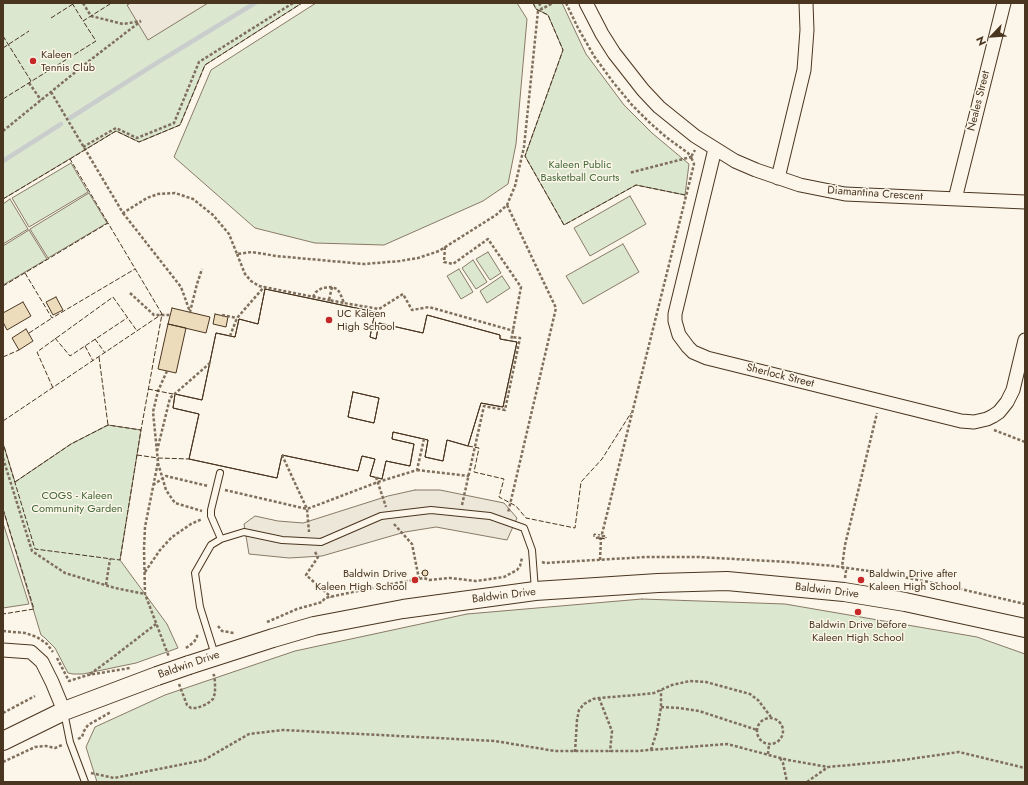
<!DOCTYPE html>
<style>
body{margin:0}
#map{position:relative;width:1028px;height:785px;overflow:hidden;background:#fbf6e9;font-family:Jost,sans-serif}
canvas{display:block}
.frame{position:absolute;inset:0;border:4px solid #4a3520;pointer-events:none}
.north{position:absolute;left:972px;top:16px;width:40px;height:40px;-webkit-text-stroke:3px #fbf6e9;paint-order:stroke;rotate:245deg;font-size:11px;font-weight:700;line-height:16px;text-align:center;color:#4a3520}
.north::after{content:'';display:block;margin:auto;width:14px;height:18px;background:#4a3520;clip-path:polygon(50% 0,100% 100%,50% 72%,0 100%)}
</style>
<div id="map">
<canvas width="1028" height="785"></canvas>
<div class="frame"></div>
<div class="north">N</div>
</div>
<script>
const ctx = document.querySelector('canvas').getContext('2d');
ctx.lineJoin = 'round';
function fillPath(path, color) { ctx.fillStyle = color; ctx.fill(path, 'evenodd'); }
const shape = rows => new Path2D(rows.map(r => 'M' + r).join(''));
function stroke(path, color, width, dash) { ctx.strokeStyle = color; ctx.lineWidth = width; ctx.lineCap = dash ? 'butt' : 'round'; ctx.setLineDash(dash || []); ctx.stroke(path); }
function drawText(font, color, halo, rows, align = 'center') {
  ctx.font = font + ' Jost,sans-serif'; ctx.lineWidth = 3; ctx.setLineDash([]); ctx.textBaseline = 'middle'; ctx.strokeStyle = halo; ctx.fillStyle = color; for (const [text, x, y, turn = 0] of rows) {
    ctx.save(); ctx.translate(x, y); ctx.rotate((+turn || 0) * Math.PI / 180); ctx.textAlign = isNaN(turn) ? turn : align; if (halo) ctx.strokeText(text, 0, 0); ctx.fillText(text, 0, 0); ctx.restore();
  }
}
const green = shape([
 [3,3,302,3,205,65,180,125,139,142,116,131,3,199,3,3],
 [316,3,517,3,527,19,516,144,508,184,483,201,384,245,315,243,255,228,174,157,211,70,316,3],
 [533,3,562,3,586,54,624,105,652,133,689,164,685,195,636,185,564,225,525,156,563,50,548,15,536,9,533,3],
 [71,163,88,192,29,227,12,198,71,163],
 [89,193,107,223,48,258,30,229,89,193],
 [630,196,646,224,590,256,574,228,630,196],
 [10,199,28,229,3,244,3,204,10,199],
 [29,230,47,259,3,285,3,246,29,230],
 [623,244,639,272,583,304,566,276,623,244],
 [488,252,501,273,490,280,476,259,488,252],
 [473,260,487,282,476,289,462,268,473,260],
 [459,269,473,292,461,299,447,276,459,269],
 [502,276,510,288,487,303,480,291,502,276],
 [108,425,141,430,120,560,167,624,178,648,136,663,83,674,73,674,68,673,55,648,45,638,41,635,3,509,3,443,15,482,71,444,108,425],
 [3,523,29,604,3,608,3,523],
 [642,599,785,604,977,637,1025,654,1025,782,97,782,86,747,95,727,165,695,295,651,467,614,642,599]
]);
const parking = shape([
 [131,3,208,3,148,40,127,5,131,3],
 [415,490,440,490,504,503,517,518,507,540,436,527,405,532,322,556,289,558,249,554,244,524,255,516,278,521,303,523,388,496,415,490]
]);
const stream = shape([
 [70,118,155,64,255,3],
 [3,161,61,124]
]);
const building = shape([
 [265,289,375,312,370,337,376,339,379,323,423,333,427,315,500,335,500,339,517,342,503,407,481,403,468,446,447,440,443,461,425,457,428,440,393,432,392,439,414,444,410,466,386,461,382,479,370,476,375,459,362,456,358,471,282,455,277,478,189,459,199,414,173,408,175,394,202,400,216,333,235,337,239,319,258,324,265,289],
 [353,392,379,398,374,423,348,417,353,392],
 [265,289,375,312,370,337,376,339,379,323,423,333,427,315,500,335,500,339,517,342,503,407,481,403,468,446,447,440,443,461,425,457,428,440,393,432,392,439,414,444,410,466,386,461,382,479,370,476,375,459,362,456,358,471,282,455,277,478,189,459,199,414,173,408,175,394,202,400,216,333,235,337,239,319,258,324,265,289],
 [56,297,63,310,53,315,46,302,56,297],
 [23,302,31,316,7,330,3,322,3,313,23,302],
 [172,308,210,317,206,333,168,324,172,308],
 [215,314,228,317,226,327,213,324,215,314],
 [168,324,186,328,176,373,158,369,168,324],
 [26,329,33,341,19,350,12,338,26,329],
 [353,392,379,398,374,423,348,417,353,392],
 '422 573a3 3 0 1 1 6 0a3 3 0 1 1-6 0Z'
]);
const path = shape([
 [83,3,91,16,123,24,141,21],
 [539,3,542,9],
 [566,3,578,28,594,56,613,82,632,105,649,122,666,137,688,153,691,157,629,173],
 [29,83,41,100],
 [51,92,123,213,147,198,158,194,175,193,193,199,213,215,229,234,237,254,252,252,276,256,364,264,400,261,418,258,439,251,496,215,507,205,515,186,524,147,538,11,553,3],
 [3,131,89,61,141,21],
 [83,147,116,128,137,138,174,123,199,62,293,3],
 [507,205,556,308,508,513],
 [123,213,181,287,190,312,197,284,202,269],
 [445,247,444,262,453,264,488,239,521,287,511,341],
 [237,254,245,274,251,281,259,286,329,300,329,302],
 [332,287,329,300,344,303],
 [130,293,154,315,170,315],
 [313,297,316,292,322,288,332,287,337,289,340,293,344,303,379,309,403,294,412,310,429,307,514,331],
 [222,315,237,318],
 [230,336,237,318,264,287],
 [167,371,158,391,153,412,158,462,145,527,144,549,145,594,169,657],
 [994,430,1025,442],
 [157,451,170,398,210,363],
 [282,455,307,509,309,532],
 [3,458,32,551,65,573,115,588,145,594],
 [158,463,166,490,175,503,202,511],
 [417,470,469,476],
 [376,477,386,507],
 [153,485,166,476,208,486],
 [225,490,307,509,378,482,417,470,424,439],
 [462,505,484,406,505,410,520,338,512,337],
 [394,524,412,544,419,579],
 [315,552,318,557,306,575,331,597],
 [600,560,601,539,597,538,604,536,602,534,694,164,691,157,695,150],
 [542,562,545,563,646,557,698,557,788,562,834,566,883,573,939,584,1025,604],
 [145,572,160,550,172,537,191,524,202,519],
 [845,578,846,571,842,567,845,545,877,413],
 [106,585,110,559],
 [267,622,297,609,322,602,325,598,386,585,424,578,429,580,450,578,476,581,504,577,517,570,520,566,522,558],
 [218,626,222,631,234,633],
 [3,631,25,633,37,637,47,644,53,652],
 [186,648,194,642,197,637,197,634],
 [57,658,69,681,88,675,130,668],
 [90,674,108,661,156,624],
 [179,684,187,705,191,708,197,708,207,704,213,699,215,693,215,682,214,675,212,676],
 [599,698,612,731,610,752],
 [661,707,679,708,699,711,757,730],
 [3,713,35,696],
 '757 731a13 13 0 1 1 26 0a13 13 0 1 1-26 0Z',
 [78,739,82,737,84,731,88,725,111,712],
 [651,750,657,731,661,707,661,690],
 [575,752,577,720,579,710,584,704,593,699,599,698,636,695,654,693,672,685,690,681,706,682,750,694,758,700,771,717],
 [768,754,769,744],
 [780,758,783,763,787,782],
 [3,762,35,747,46,746,55,748,62,745],
 [91,773,114,778,204,760,249,734,283,730,495,741,555,751,637,751,727,744,788,760,828,767,903,760,959,752,1025,768],
 [807,782,828,767]
]);
const service = shape([
 [220,473,211,510,211,516,221,539],
 [215,655,200,607,195,573,211,545,221,539,244,532,282,540,321,542,381,516,431,510,490,516,524,528,532,550,535,590],
 [64,712,70,742,85,782]
]);
const minor = shape([
 [586,3,602,34,614,53,643,90,659,107,695,136,735,161,756,170,800,185,845,194,1025,202],
 [715,149,675,314,675,321,679,335,688,347,693,352,707,358,961,421,974,422,987,419,993,416,999,412,1007,402,1013,390,1025,340],
 [778,178,804,70,807,30,806,3],
 [955,199,1004,3],
 [3,650,31,652,42,662,52,682,64,711]
]);
const secondary = shape([
 [189,665,273,638,314,626,403,609,535,591,658,583,727,581,844,592,905,602,1025,628],
 [3,741,64,711,157,676]
]);
const secondaryBridge = shape([
 [157,676,189,665]
]);
const fence = shape([
 [72,3,83,21],
 [533,3,536,9,548,15,563,50,525,156,564,225,636,185,685,195,685,198],
 [51,18,73,4],
 [3,36,31,81],
 [3,48,29,31],
 [3,99,96,41,83,21,110,4,109,3],
 [70,159,116,131,139,142,180,125,205,65,302,3],
 [3,199,70,159,108,223],
 [25,273,52,318,135,269],
 [3,286,108,223,162,314,141,430,120,560,35,549,3,443],
 [29,333,52,318],
 [55,338,70,356,127,318],
 [95,339,105,353],
 [85,346,93,361],
 [3,357,19,350],
 [99,357,108,425],
 [53,388,37,352,113,297,137,331],
 [148,389,173,394],
 [3,421,162,314],
 [468,446,479,448,474,472,504,479,499,497,516,506,526,518,575,528,581,482,602,459,631,413],
 [137,455,158,458,189,459],
 [15,482,71,444,108,425,141,430],
 [3,509,34,609,3,614],
 [594,537,594,534,600,535],
 [600,538,606,539,606,537]
]);
const markers = [
 [33,61,4,"#c62828"],
 [329,320,4,"#c62828"],
 [415,580,4,"#c62828"],
 [861,580,4,"#c62828"],
 [858,612,4,"#c62828"]
];
const poiNames = [
 ["Kaleen",41,55],
 ["Tennis Club",41,68],
 ["UC Kaleen",337,314],
 ["High School",337,327],
 ["Baldwin Drive",407,574,"right"],
 ["Kaleen High School",407,587,"right"],
 ["Baldwin Drive after",869,574],
 ["Kaleen High School",869,587],
 ["Baldwin Drive before",858,625,"center"],
 ["Kaleen High School",858,638,"center"]
];
const streetNames = [
 ["Neales Street",979,101,-76],
 ["Diamantina Crescent",875,194,4],
 ["Sherlock Street",780,376,14],
 ["Baldwin Drive",827,591,7],
 ["Baldwin Drive",504,596,-7],
 ["Baldwin Drive",189,665,-19]
];
const parkNames = [
 ["Kaleen Public",580,165],
 ["Basketball Courts",580,178],
 ["COGS - Kaleen",77,496],
 ["Community Garden",77,509]
];
fillPath(green, '#dce7d0');
stroke(green, '#887966', 1);
fillPath(parking, '#ede7d9');
stroke(parking, '#887966', 1);
stroke(stream, '#c9cecd', 4.5);
fillPath(building, '#ecdcbc');
stroke(building, '#4a3520', 1);
stroke(service, '#4a3520', 8);
stroke(minor, '#4a3520', 15);
stroke(secondary, '#4a3520', 20);
stroke(path, '#7f6f5c', 2.5, [3, 2]);
stroke(service, '#fbf6e9', 6);
stroke(minor, '#fbf6e9', 13);
stroke(secondary, '#fbf6e9', 18);
stroke(secondaryBridge, '#4a3520', 20, []);
stroke(secondaryBridge, '#fbf6e9', 18);
stroke(fence, '#4a3520', 1, [5, 2]);
for (const [x, y, r, color] of markers) { const dot = new Path2D(); dot.arc(x, y, r, 0, 2 * Math.PI); ctx.fillStyle = color; ctx.fill(dot); stroke(dot, '#fbf6e9', 1.5); }
drawText('11px', '#4a3520', '#fbf6e9', poiNames, 'left');
drawText('11px', '#4a3520', '#fbf6e9', streetNames);
drawText('11px', '#436837', '#fbf6e9', parkNames);
</script>
